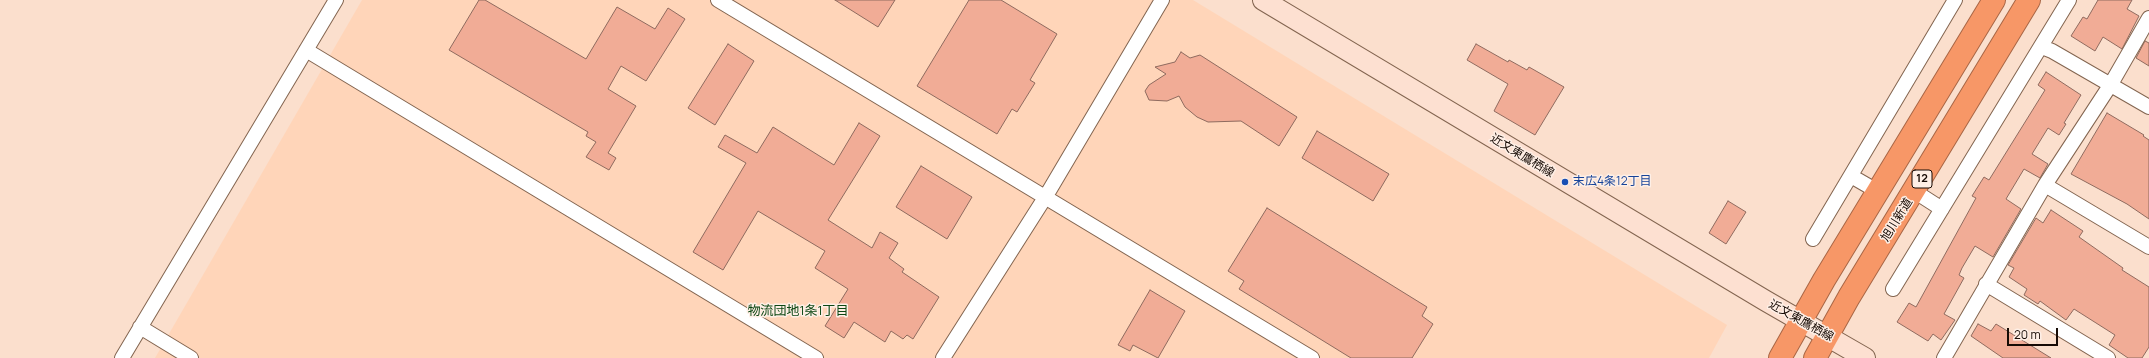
<!DOCTYPE html>
<meta charset="utf-8">
<style>
body{margin:0}
#map{position:relative;width:2149px;height:358px;overflow:hidden;background:#fbdfcd;font-family:Manrope,sans-serif}
canvas{display:block}
.scale{position:absolute;left:2007px;top:328px;width:51px;height:18px;box-sizing:border-box;border:2px solid #170b05;border-top:0;padding-left:5px;font-size:12px;line-height:14px;white-space:nowrap;color:#170b05;-webkit-text-stroke:3px #feefe6;paint-order:stroke}
</style>
<div id="map">
<canvas width="2149" height="358"></canvas>
<div class="scale">20 m</div>
</div>
<script>
const ctx = document.querySelector('canvas').getContext('2d');
ctx.lineJoin = 'round';
function fillPath(path, color) { ctx.fillStyle = color; ctx.fill(path, 'evenodd'); }
const shape = rows => new Path2D(rows.map(r => 'M' + r).join(''));
function stroke(path, color, width, dash) { ctx.strokeStyle = color; ctx.lineWidth = width; ctx.lineCap = dash ? 'butt' : 'round'; ctx.setLineDash(dash || []); ctx.stroke(path); }
function drawText(font, color, halo, rows, align = 'center') {
  ctx.font = font + ' Manrope,"Noto Sans JP",sans-serif'; ctx.lineWidth = 3; ctx.setLineDash([]); ctx.textBaseline = 'middle'; ctx.strokeStyle = halo; ctx.fillStyle = color; for (const [text, x, y, turn = 0] of rows) {
    ctx.save(); ctx.translate(x, y); ctx.rotate((+turn || 0) * Math.PI / 180); ctx.textAlign = isNaN(turn) ? turn : align; if (halo) ctx.strokeText(text, 0, 0); ctx.fillText(text, 0, 0); ctx.restore();
  }
}
const built = shape([
 [362,0,1193,0,1727,325,1709,358,155,358]
]);
const building = shape([
 [479,0,485,0,586,59,617,7,655,29,668,8,685,19,646,81,621,66,608,89,636,106,608,153,616,158,609,170,586,157,596,142,586,136,588,132,449,50,479,0],
 [835,0,895,0,878,27,835,0],
 [969,0,1001,0,1057,34,1030,80,1035,83,1017,112,1012,109,997,134,917,86,969,0],
 [2098,0,2132,0,2127,9,2139,16,2122,49,2103,37,2095,51,2071,36,2083,17,2087,19,2098,0],
 [2145,41,2149,43,2149,66,2136,58,2145,41],
 [728,44,754,61,715,125,688,108,728,44],
 [1476,44,1508,62,1509,60,1527,70,1529,67,1564,87,1535,135,1494,111,1508,84,1467,60,1476,44],
 [1181,52,1190,58,1200,55,1297,117,1279,146,1241,121,1208,122,1197,117,1185,107,1179,96,1167,101,1149,100,1145,91,1149,85,1166,74,1155,67,1175,62,1181,52],
 [2046,72,2081,95,2064,123,2066,124,2059,135,2048,128,2032,154,2048,164,2040,178,2024,169,2006,199,2021,209,1993,257,1975,246,1962,268,1959,275,1964,278,1944,314,1955,320,1941,340,1933,334,1928,341,1897,322,1909,303,1916,307,1976,198,1972,196,1984,177,1989,180,2045,90,2038,85,2046,72],
 [2107,113,2144,135,2143,136,2149,140,2149,219,2127,204,2071,174,2107,113],
 [859,123,880,136,828,220,872,248,880,232,898,243,889,258,904,269,902,272,939,297,913,339,907,335,903,339,891,331,885,342,854,322,844,338,825,326,848,289,815,268,825,251,758,211,723,270,693,252,746,163,718,147,725,135,757,153,773,127,834,165,859,123],
 [1317,131,1389,174,1373,201,1302,158,1317,131],
 [921,166,972,197,947,239,896,207,921,166],
 [1728,201,1746,212,1726,244,1709,233,1728,201],
 [1267,208,1427,307,1422,316,1433,324,1412,358,1351,358,1239,289,1244,281,1228,271,1267,208],
 [2051,210,2083,231,2079,237,2123,268,2122,270,2149,287,2149,347,2142,358,2128,358,2109,345,2115,335,2074,309,2066,320,2040,301,2038,304,2024,295,2027,289,2009,277,2014,268,2008,265,2036,218,2043,223,2051,210],
 [1150,290,1185,311,1158,358,1133,345,1130,351,1118,345,1150,290],
 [1978,324,1991,331,1996,324,2051,358,2003,358,1971,336,1978,324]
]);
const street = shape([
 [718,0,1312,358],
 [2042,47,2052,51,2149,107],
 [306,50,816,358],
 [1851,176,1877,191],
 [2045,185,2149,247],
 [1914,191,1942,209],
 [1813,239,1955,0],
 [1986,284,2108,358],
 [1893,289,2069,0],
 [140,327,191,358],
 [122,358,336,0],
 [943,358,1046,196,1162,0],
 [1944,358,2045,185,2111,84,2149,18]
]);
const secondary = shape([
 [1263,0,1766,301,1865,358]
]);
const highway = shape([
 [1780,358,1824,280,1994,0],
 [1815,358,1849,297,2029,0]
]);
const markers = [
 [1565,182,4,"#1a4fb4"]
];
const shields = [
 [1922,179,20]
];
const shieldNames = [
 ["12",1922,179]
];
const streetNames = [
 ["近文東鷹栖線",1522,156,31],
 ["旭川新道",1897,220,-58],
 ["近文東鷹栖線",1801,321,29]
];
const transitNames = [
 ["末広4条12丁目",1573,182]
];
const neighbourhoodNames = [
 ["物流団地1条1丁目",798,311]
];
fillPath(built, '#ffd5b9');
fillPath(building, '#f1ac96');
stroke(building, '#8f6b5f', 1);
stroke(street, '#836550', 16);
stroke(secondary, '#836550', 22);
stroke(highway, '#a96645', 24);
stroke(street, '#fff', 14);
stroke(secondary, '#fde0d1', 20);
stroke(highway, '#f79767', 22);
for (const [x, y, r, color] of markers) { const dot = new Path2D(); dot.arc(x, y, r, 0, 2 * Math.PI); ctx.fillStyle = color; ctx.fill(dot); stroke(dot, '#feefe6', 1.5); }
for (const [x, y, w] of shields) { const box = new Path2D(); box.roundRect(x - w / 2, y - 9, w, 18, 3); ctx.fillStyle = '#feefe6'; ctx.fill(box); stroke(box, '#170b05', 1); }
drawText('bold 11px', '#170b05', null, shieldNames);
drawText('12px', '#170b05', '#feefe6', streetNames);
drawText('12px', '#164399', '#feefe6', transitNames, 'left');
drawText('13px', '#0d4713', '#feefe6', neighbourhoodNames);
</script>
